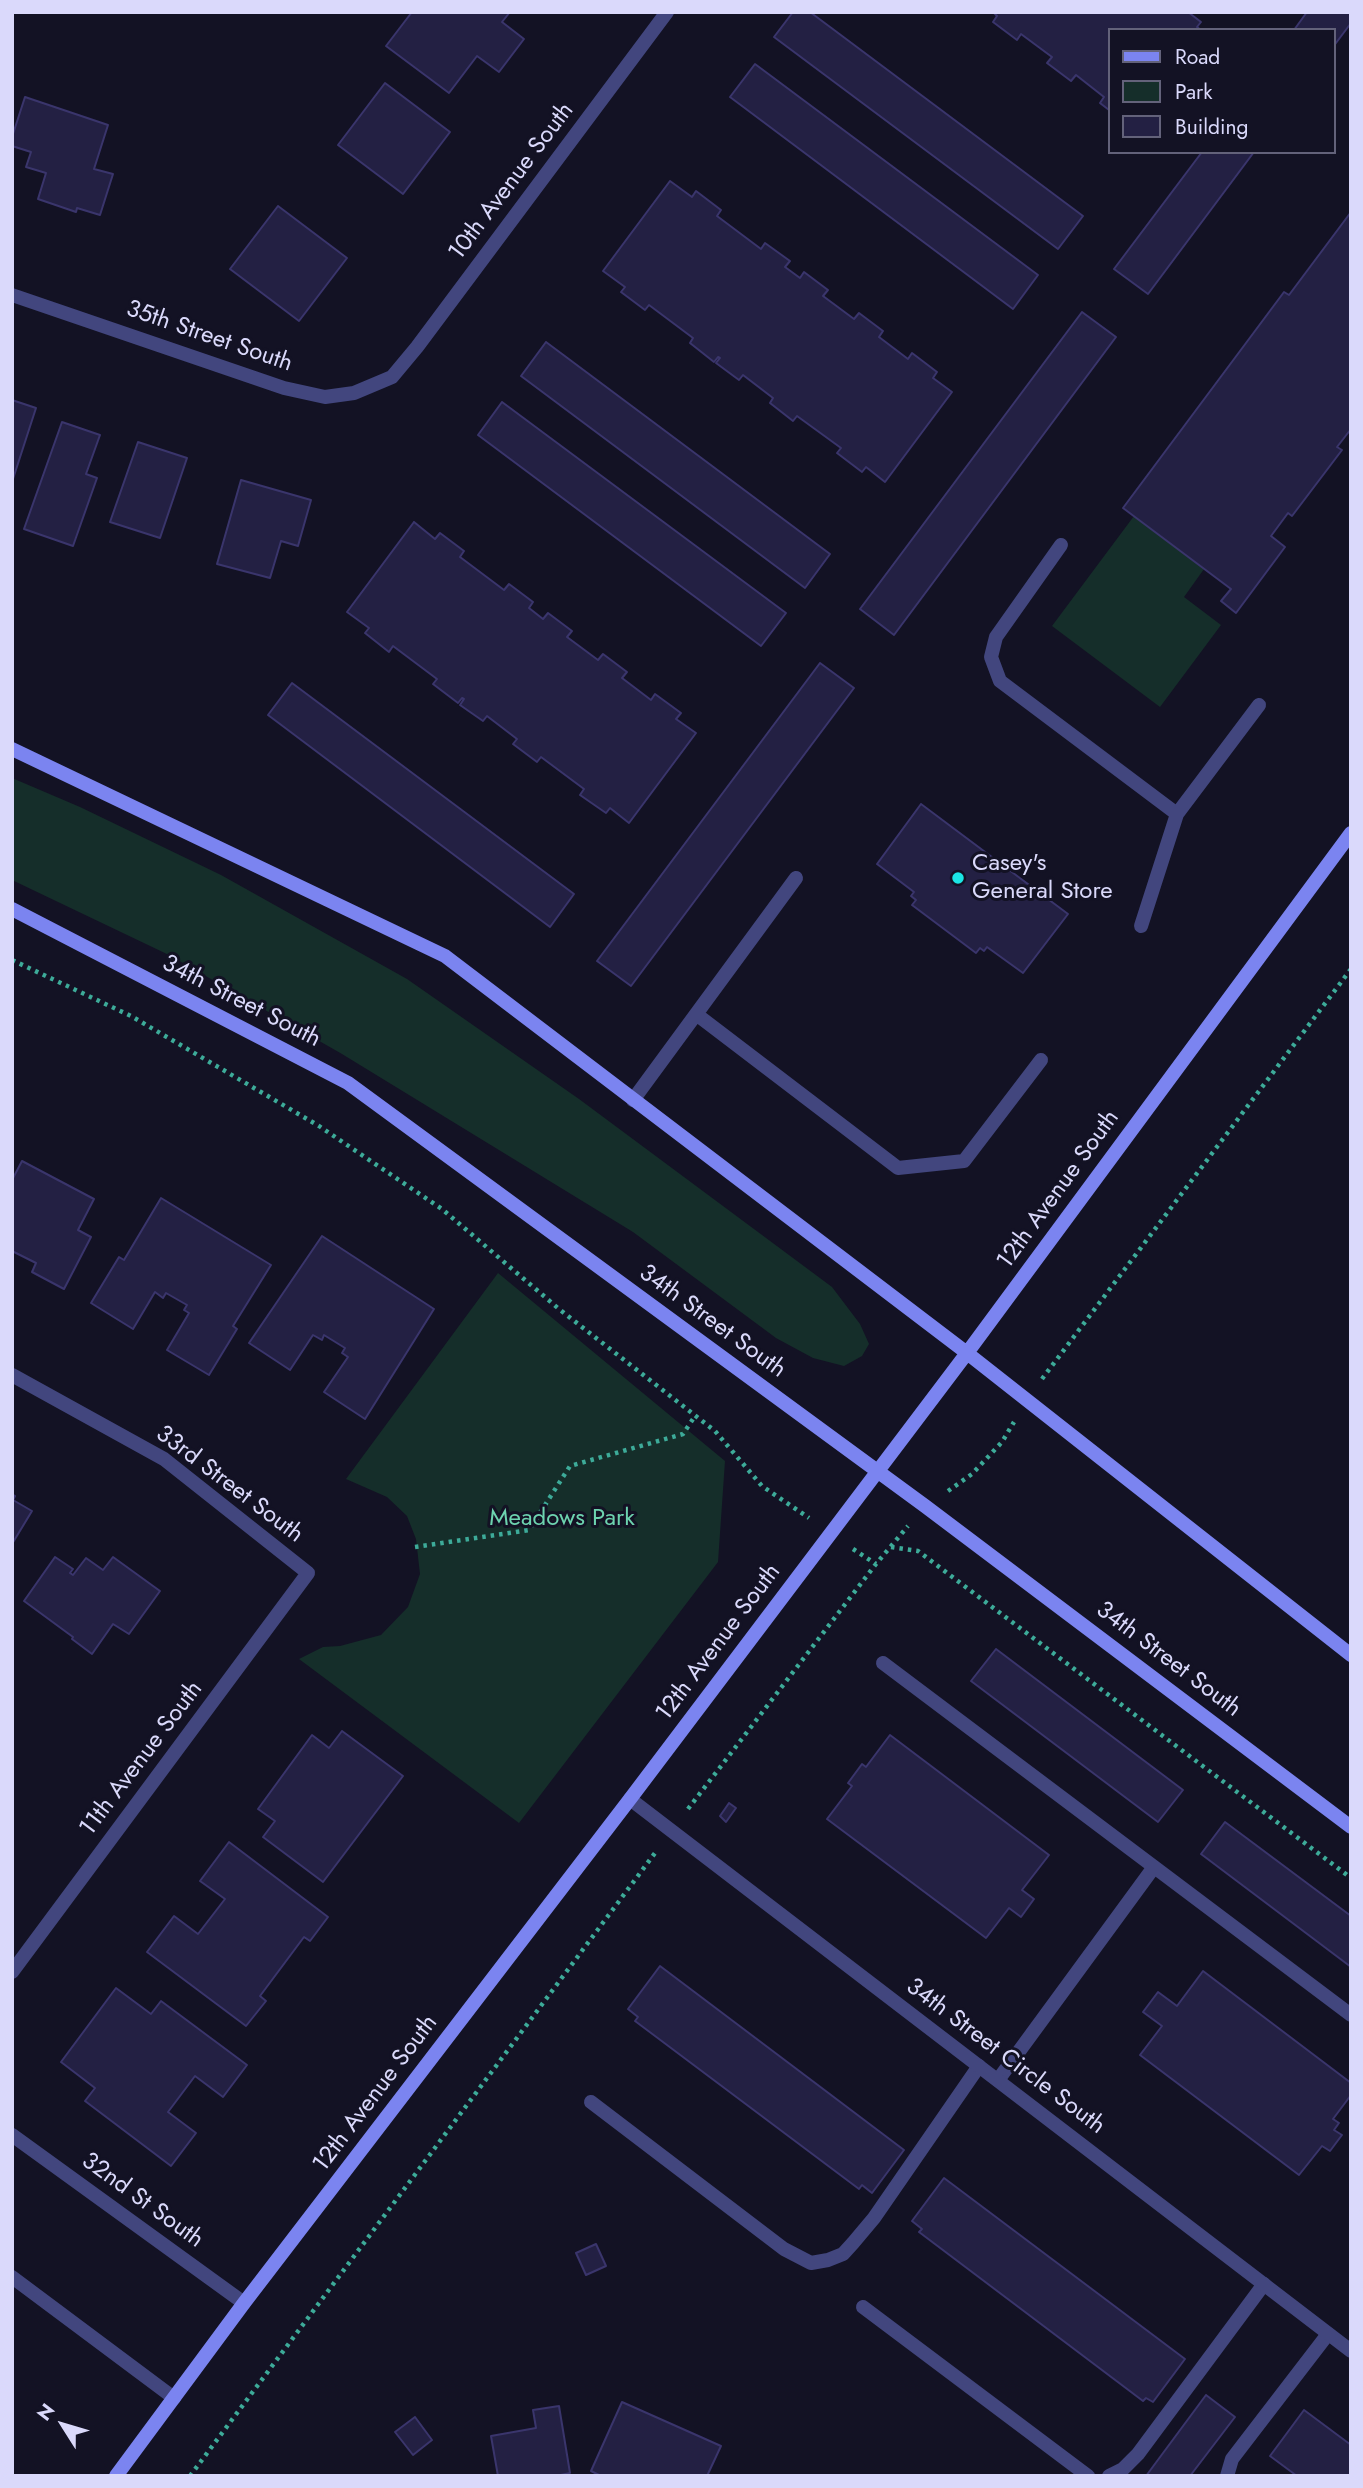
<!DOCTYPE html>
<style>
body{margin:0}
#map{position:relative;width:1363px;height:2488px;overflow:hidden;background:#131224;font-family:Jost,sans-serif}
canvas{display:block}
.frame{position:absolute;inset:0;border:14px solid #dad9fb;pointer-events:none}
.legend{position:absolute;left:1108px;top:28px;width:228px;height:126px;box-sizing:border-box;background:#131224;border:2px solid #63627a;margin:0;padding:9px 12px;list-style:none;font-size:21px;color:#dad9fb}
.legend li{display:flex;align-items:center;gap:14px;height:35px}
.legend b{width:35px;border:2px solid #63627a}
.north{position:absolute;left:28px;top:2390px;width:70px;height:70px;-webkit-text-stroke:5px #131224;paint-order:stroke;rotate:307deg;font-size:19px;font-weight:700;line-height:28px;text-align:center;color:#dad9fb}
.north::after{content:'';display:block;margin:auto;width:24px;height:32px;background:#dad9fb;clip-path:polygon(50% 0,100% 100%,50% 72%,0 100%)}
</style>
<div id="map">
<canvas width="1363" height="2488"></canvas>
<div class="frame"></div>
<ul class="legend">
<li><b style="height:9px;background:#7b84f0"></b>Road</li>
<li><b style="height:19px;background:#152e2a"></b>Park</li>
<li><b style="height:19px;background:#232043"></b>Building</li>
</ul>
<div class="north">N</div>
</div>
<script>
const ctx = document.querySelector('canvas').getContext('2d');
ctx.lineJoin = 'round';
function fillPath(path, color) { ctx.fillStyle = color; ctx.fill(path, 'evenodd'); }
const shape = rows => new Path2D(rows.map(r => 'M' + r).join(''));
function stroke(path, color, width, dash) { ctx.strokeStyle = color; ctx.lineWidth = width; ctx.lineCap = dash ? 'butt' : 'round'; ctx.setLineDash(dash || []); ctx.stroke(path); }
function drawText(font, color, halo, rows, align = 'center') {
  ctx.font = font + ' Jost,sans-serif'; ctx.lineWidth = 6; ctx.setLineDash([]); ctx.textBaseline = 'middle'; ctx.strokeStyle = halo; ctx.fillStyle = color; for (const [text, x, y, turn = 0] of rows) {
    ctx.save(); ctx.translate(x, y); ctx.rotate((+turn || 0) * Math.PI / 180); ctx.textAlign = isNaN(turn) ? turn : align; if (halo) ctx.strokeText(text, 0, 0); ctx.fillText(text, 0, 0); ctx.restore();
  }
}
const green = shape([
 [1134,516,1204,569,1184,597,1221,625,1160,707,1052,626],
 [12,778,80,807,221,875,407,979,579,1099,832,1287,860,1324,869,1344,862,1356,844,1366,813,1358,776,1338,633,1232,342,1054,169,955,12,880],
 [498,1273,725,1461,718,1562,519,1823,299,1659,323,1647,340,1646,381,1635,408,1607,420,1574,416,1539,407,1516,387,1497,346,1479]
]);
const building = shape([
 [412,12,510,12,502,22,524,39,499,72,477,56,449,93,386,46,412,12],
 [793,12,810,12,1083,216,1058,249,774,37,793,12],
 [993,12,1188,12,1201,22,1197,27,1201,30,1109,30,1109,110,1100,103,1104,97,1076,75,1071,81,1047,63,1052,57,1021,34,1017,40,993,22,997,16,993,12],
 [1307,12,1351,12,1351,23,1333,47,1333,30,1294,30,1307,12],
 [755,64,1038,275,1013,309,730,97,755,64],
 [385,83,450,132,403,194,338,145,385,83],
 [25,97,108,125,94,169,113,174,100,215,77,208,76,212,38,199,46,173,26,167,31,152,12,146,12,137,25,97],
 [1202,152,1254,152,1148,294,1114,269,1202,152],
 [670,181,692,197,696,191,721,210,717,216,761,249,765,243,790,261,785,267,800,278,804,272,828,290,823,296,854,319,859,313,883,331,879,337,908,359,912,353,937,372,933,378,952,392,885,482,866,467,862,472,837,453,841,448,797,416,793,421,770,403,773,398,743,375,739,380,716,363,720,358,718,357,714,362,690,343,693,338,649,305,645,310,621,292,625,287,603,271,670,181],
 [278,206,347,258,299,321,230,269,278,206],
 [1351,212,1351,429,1337,447,1342,450,1292,516,1288,513,1271,536,1285,547,1236,613,1221,601,1231,589,1123,508,1284,292,1289,295,1351,212],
 [1082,312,1116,337,894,635,860,609,1082,312],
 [546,342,830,554,805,588,521,376,546,342],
 [12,400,36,408,12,482,12,400],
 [502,402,786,613,761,646,478,435,502,402],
 [62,422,100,435,86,474,97,478,73,546,24,529,62,422],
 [138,442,187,458,160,538,110,522,138,442],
 [241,480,311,500,298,546,281,541,270,578,217,564,241,480],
 [414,522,435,539,440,533,464,551,460,557,504,590,509,584,533,602,529,608,543,619,548,613,572,631,567,637,598,660,603,654,627,672,622,678,651,700,655,694,681,713,676,719,696,733,629,823,610,808,606,813,580,795,584,789,541,757,537,762,513,744,517,739,487,716,483,721,460,705,464,699,462,698,458,703,433,684,437,679,393,646,389,652,365,633,369,628,347,612,414,522],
 [820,663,854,688,631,986,597,961,820,663],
 [292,683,574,894,550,927,268,715,292,683],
 [921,804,1068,914,1023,973,987,947,984,951,980,948,976,953,912,905,916,900,911,896,914,892,877,864,921,804],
 [22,1161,94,1199,78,1230,91,1237,64,1289,32,1272,36,1263,12,1251,12,1180,22,1161],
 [161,1198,271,1265,233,1326,237,1329,209,1375,167,1350,189,1313,184,1310,187,1305,166,1293,163,1298,155,1292,133,1329,91,1303,119,1257,124,1260,161,1198],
 [322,1236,434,1309,365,1419,324,1392,348,1357,342,1353,345,1348,324,1335,322,1340,313,1335,290,1370,249,1343,322,1236],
 [12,1494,15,1496,13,1500,32,1511,12,1544,12,1494],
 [55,1557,73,1569,70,1573,73,1575,86,1558,103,1570,113,1557,160,1591,129,1634,113,1624,92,1654,72,1639,73,1637,24,1601,55,1557],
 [996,1649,1183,1790,1158,1822,971,1681,996,1649],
 [342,1731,403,1776,323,1882,263,1837,275,1821,258,1809,312,1735,329,1748,342,1731],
 [890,1735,1049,1855,1022,1890,1034,1899,1021,1917,1009,1908,986,1938,827,1819,852,1786,848,1783,862,1764,866,1767,890,1735],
 [729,1803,736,1808,726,1822,720,1816,729,1803],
 [1225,1822,1351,1916,1351,1967,1201,1854,1225,1822],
 [229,1842,328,1917,310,1941,304,1937,260,1996,266,2001,246,2026,147,1952,174,1916,198,1934,225,1899,200,1881,229,1842],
 [660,1966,904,2150,872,2193,862,2185,859,2189,635,2021,638,2017,628,2009,660,1966],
 [1203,1971,1351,2083,1351,2095,1333,2119,1339,2123,1334,2130,1342,2135,1330,2151,1322,2146,1299,2175,1140,2055,1162,2026,1143,2012,1158,1992,1177,2006,1203,1971],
 [116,1988,151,2014,161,2001,247,2065,223,2097,195,2076,168,2112,196,2133,171,2166,85,2101,95,2088,61,2062,116,1988],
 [944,2178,1185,2359,1153,2402,1146,2398,1143,2401,919,2232,922,2229,912,2221,944,2178],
 [596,2244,606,2266,586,2275,576,2253,596,2244],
 [1206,2395,1235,2417,1190,2476,1146,2476,1206,2395],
 [622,2402,721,2446,707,2476,601,2476,591,2471,622,2402],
 [559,2406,570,2473,556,2476,498,2476,491,2436,536,2428,533,2410,559,2406],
 [1304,2410,1351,2445,1351,2476,1297,2476,1270,2456,1304,2410],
 [415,2417,432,2440,413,2455,395,2432,415,2417]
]);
const path = shape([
 [12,960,131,1016,319,1126,442,1209,559,1309,715,1431,762,1486,809,1518],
 [1042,1379,1351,969],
 [948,1491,972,1474,1002,1442,1014,1422],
 [415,1547,529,1530,570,1466,683,1434,695,1416],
 [891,1547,918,1551,1351,1878],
 [853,1549,876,1564],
 [688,1809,876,1564,908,1526],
 [190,2476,655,1853]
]);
const lane = shape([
 [1061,545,996,637,991,657,1000,681,1177,814],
 [1141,926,1177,814,1259,705],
 [696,1014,898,1168,964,1161,1041,1060],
 [633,1100,796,878],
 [883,1663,1351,2015],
 [998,2080,1154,1867],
 [591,2102,784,2249,811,2263,828,2260,843,2254,853,2243,874,2218,979,2066],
 [863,2307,1088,2476],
 [1109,2476,1123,2469,1138,2454,1264,2284],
 [1227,2476,1232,2459,1328,2334]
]);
const street = shape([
 [12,295,284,388,325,397,354,393,392,377,417,347,667,12],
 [12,1375,164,1459,308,1573,12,1972],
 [630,1799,1351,2351],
 [12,2135,244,2303],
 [12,2277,174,2398]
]);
const secondary = shape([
 [12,749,445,956,967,1353,1351,1655],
 [12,909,348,1083,925,1506,1351,1827],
 [116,2476,244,2303,630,1799,967,1353,1351,833]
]);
const markers = [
 [958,878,7,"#1be5e4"]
];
const streetNames = [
 ["10th Avenue South",512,182,-53],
 ["35th Street South",209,337,19],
 ["34th Street South",241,1002,27],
 ["12th Avenue South",1059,1190,-54],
 ["34th Street South",712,1322,36],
 ["33rd Street South",229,1485,37],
 ["12th Avenue South",719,1643,-53],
 ["34th Street South",1168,1660,37],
 ["11th Avenue South",142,1759,-53],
 ["34th Street Circle South",1005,2057,37],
 ["12th Avenue South",376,2094,-53],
 ["32nd St South",142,2201,36]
];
const poiNames = [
 ["Casey's",972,864],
 ["General Store",972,892]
];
const parkNames = [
 ["Meadows Park",562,1519]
];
fillPath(green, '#152e2a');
fillPath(building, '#232043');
stroke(building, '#3a356c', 2);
stroke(path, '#3dab99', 4.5, [3.5, 5]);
stroke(lane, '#42467e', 14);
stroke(street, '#42467e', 14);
stroke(secondary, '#7b84f0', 14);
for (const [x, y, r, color] of markers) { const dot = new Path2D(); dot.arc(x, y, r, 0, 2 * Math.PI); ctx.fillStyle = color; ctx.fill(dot); stroke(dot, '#131224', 2.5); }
drawText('24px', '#dad9fb', '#131224', streetNames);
drawText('24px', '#dad9fb', '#131224', poiNames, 'left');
drawText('24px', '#6dd3af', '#131224', parkNames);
</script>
